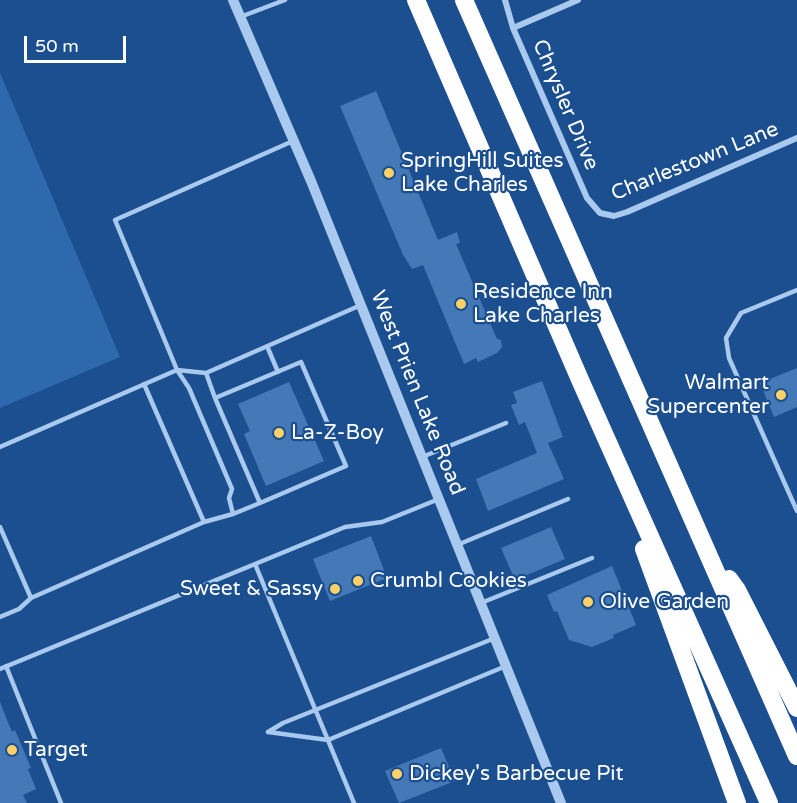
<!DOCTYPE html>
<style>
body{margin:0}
#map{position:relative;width:797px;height:803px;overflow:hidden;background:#1b4f8f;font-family:"Varela Round",sans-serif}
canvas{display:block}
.scale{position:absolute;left:24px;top:36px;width:102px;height:27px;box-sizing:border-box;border:3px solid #fff;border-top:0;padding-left:8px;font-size:18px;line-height:21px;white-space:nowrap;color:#fff;-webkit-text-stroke:4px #1b4f8f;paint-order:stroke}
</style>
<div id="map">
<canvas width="797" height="803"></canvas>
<div class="scale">50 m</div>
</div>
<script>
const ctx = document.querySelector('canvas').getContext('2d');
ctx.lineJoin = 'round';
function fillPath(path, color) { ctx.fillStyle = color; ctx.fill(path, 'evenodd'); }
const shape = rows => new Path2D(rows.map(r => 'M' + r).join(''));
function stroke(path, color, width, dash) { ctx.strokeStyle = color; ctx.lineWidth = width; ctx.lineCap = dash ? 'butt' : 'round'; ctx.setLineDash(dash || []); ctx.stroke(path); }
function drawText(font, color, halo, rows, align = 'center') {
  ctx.font = font + ' "Varela Round",sans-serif'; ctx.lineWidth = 4.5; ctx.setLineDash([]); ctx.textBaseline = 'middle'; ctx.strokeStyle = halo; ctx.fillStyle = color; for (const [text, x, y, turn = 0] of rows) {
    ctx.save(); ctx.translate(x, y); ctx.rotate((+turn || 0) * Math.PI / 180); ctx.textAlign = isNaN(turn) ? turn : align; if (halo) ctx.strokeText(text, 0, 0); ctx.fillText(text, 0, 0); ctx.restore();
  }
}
const green = shape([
 [0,73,120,357,0,408]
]);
const building = shape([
 [376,91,438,240,457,232,460,243,456,244,497,339,501,340,502,347,497,353,478,362,476,358,464,364,423,265,412,269,403,255,340,106],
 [797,368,797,407,774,417,760,383],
 [542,381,563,437,548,443,564,479,488,511,476,479,537,453,525,422,519,425,511,405,517,403,513,392],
 [289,382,324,461,266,486,244,434,250,431,238,404],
 [551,527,565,559,515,580,501,548],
 [371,536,387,578,330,601,313,559],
 [612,566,636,625,613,635,614,638,592,647,569,640,557,611,554,612,547,595],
 [0,702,12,732,15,730,31,768,28,769,36,789,23,795,27,803,0,803],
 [441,748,455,781,399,803,385,771]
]);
const service = shape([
 [240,17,285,0],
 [797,290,741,313,726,338,729,358,797,511],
 [267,346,278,372],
 [144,384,204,522],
 [215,398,301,362,346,466,260,503,215,398,206,373,361,305],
 [0,447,177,370,206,373],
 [422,457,506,423],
 [233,514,260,503],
 [0,527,31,598,204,522,233,514,229,498,232,489,189,388,177,370,115,220,293,141],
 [457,545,568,499],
 [255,564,354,803],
 [481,603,592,558],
 [0,617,19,609,31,598],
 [6,666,61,803],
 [0,669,345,527,382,522,439,499],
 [268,732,328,740,506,666],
 [268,732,283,723,495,638]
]);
const minor = shape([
 [505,0,513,28,587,198,600,213,614,216,627,212,797,138],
 [513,28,578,0]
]);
const tertiary = shape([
 [233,0,311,181,561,803]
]);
const motorway = shape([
 [416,0,581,382,769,803],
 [464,0,797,756],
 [644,549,737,803],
 [729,579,737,590,797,708]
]);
const markers = [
 [389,173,6,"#ffd166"],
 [461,304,6,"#ffd166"],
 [781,395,6,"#ffd166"],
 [279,433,6,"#ffd166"],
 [358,581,6,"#ffd166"],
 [335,589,6,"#ffd166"],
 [588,602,6,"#ffd166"],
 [12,750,6,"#ffd166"],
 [397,774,6,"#ffd166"]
];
const streetNames = [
 ["Chrysler Drive",565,105,67],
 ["Charlestown Lane",695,162,-22],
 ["West Prien Lake Road",417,393,68]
];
const poiNames = [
 ["SpringHill Suites",401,161],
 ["Lake Charles",401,185],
 ["Residence Inn",473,292],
 ["Lake Charles",473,316],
 ["Walmart",769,383,"right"],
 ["Supercenter",769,407,"right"],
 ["La-Z-Boy",291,433],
 ["Crumbl Cookies",370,581],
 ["Sweet & Sassy",323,589,"right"],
 ["Olive Garden",600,602],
 ["Target",24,750],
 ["Dickey's Barbecue Pit",409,774]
];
fillPath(green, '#2e69ad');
fillPath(building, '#4478b7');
stroke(service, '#a9c9ee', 4.5);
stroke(minor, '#a9c9ee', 6);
stroke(tertiary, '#a9c9ee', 10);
stroke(motorway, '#fff', 18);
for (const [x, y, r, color] of markers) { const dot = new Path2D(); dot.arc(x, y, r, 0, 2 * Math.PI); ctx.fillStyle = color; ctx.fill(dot); stroke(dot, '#1b4f8f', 2); }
drawText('21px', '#fff', '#1b4f8f', streetNames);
drawText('21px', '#fff', '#1b4f8f', poiNames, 'left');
</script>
